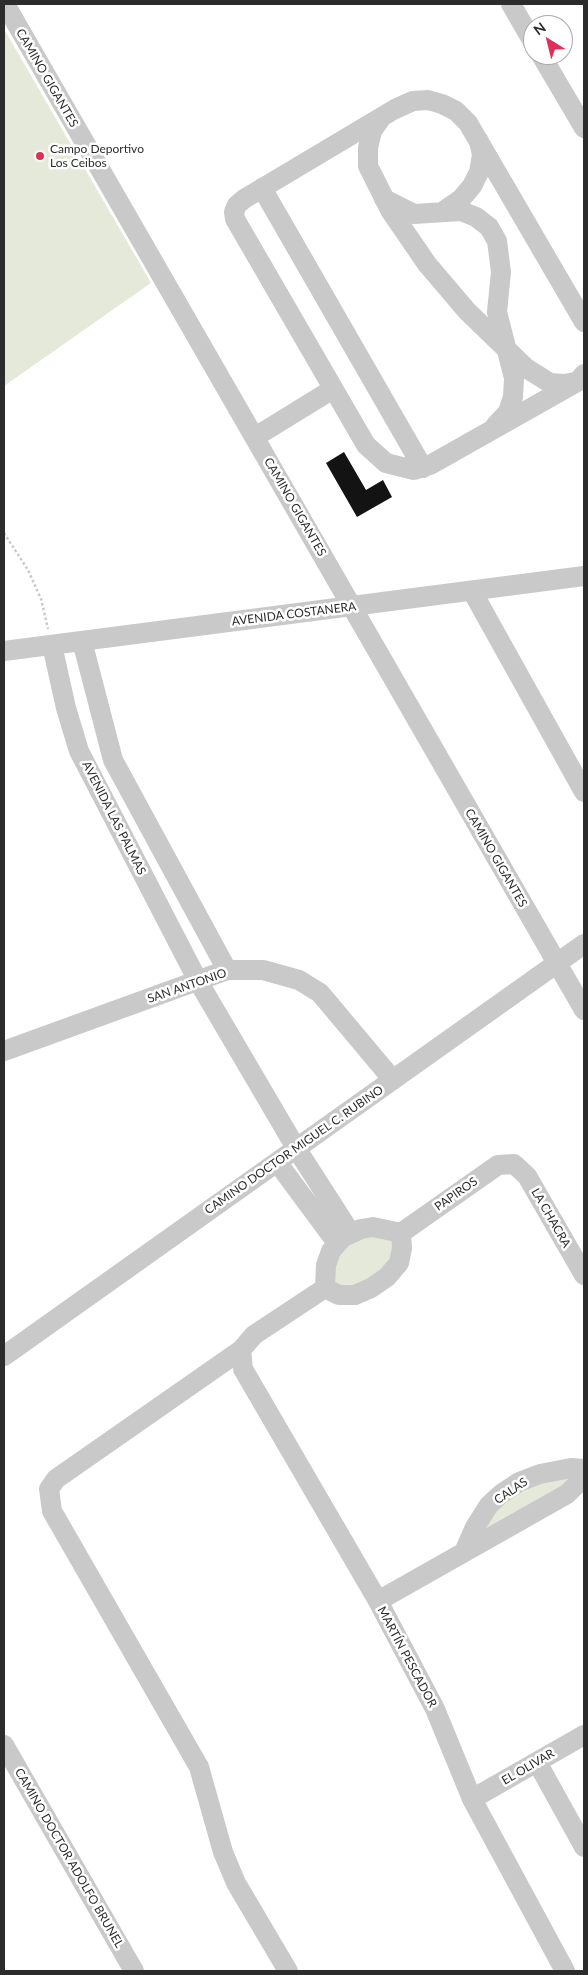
<!DOCTYPE html>
<meta charset="utf-8">
<style>
body{margin:0}
#map{position:relative;width:588px;height:1975px;overflow:hidden;background:#fff;font-family:Lato,sans-serif}
canvas{display:block}
.frame{position:absolute;inset:0;border:5px solid #2c2c2c;pointer-events:none}
.north{position:absolute;left:523px;top:15px;width:50px;height:50px;box-sizing:border-box;background:#fff;border:1px solid #ababab;border-radius:50%;rotate:324deg;font-size:14px;font-weight:700;line-height:20px;text-align:center;color:#2c2c2c}
.north::after{content:'';display:block;margin:auto;width:18px;height:22px;background:#df3158;clip-path:polygon(50% 0,100% 100%,50% 72%,0 100%)}
</style>
<div id="map">
<canvas width="588" height="1975"></canvas>
<div class="frame"></div>
<div class="north">N</div>
</div>
<script>
const ctx = document.querySelector('canvas').getContext('2d');
ctx.lineJoin = 'round';
function fillPath(path, color) { ctx.fillStyle = color; ctx.fill(path, 'evenodd'); }
const shape = rows => new Path2D(rows.map(r => 'M' + r).join(''));
function stroke(path, color, width, dash) { ctx.strokeStyle = color; ctx.lineWidth = width; ctx.lineCap = dash ? 'butt' : 'round'; ctx.setLineDash(dash || []); ctx.stroke(path); }
function drawText(font, color, halo, rows, align = 'center') {
  ctx.font = font + ' Lato,sans-serif'; ctx.lineWidth = 5; ctx.setLineDash([]); ctx.textBaseline = 'middle'; ctx.strokeStyle = halo; ctx.fillStyle = color; for (const [text, x, y, turn = 0] of rows) {
    ctx.save(); ctx.translate(x, y); ctx.rotate((+turn || 0) * Math.PI / 180); ctx.textAlign = isNaN(turn) ? turn : align; if (halo) ctx.strokeText(text, 0, 0); ctx.fillText(text, 0, 0); ctx.restore();
  }
}
const green = shape([
 [4,29,151,283,4,386],
 [357,1235,391,1238,396,1255,362,1288,335,1289,329,1269],
 [565,1475,569,1484,484,1535,482,1525,502,1499]
]);
const building = shape([
 [344,452,366,490,383,480,392,497,357,517,326,463]
]);
const path = shape([
 [4,533,28,570,41,599,48,629]
]);
const minor = shape([
 [5,4,584,1010],
 [511,4,533,42],
 [541,55,584,128],
 [381,118,372,131,368,148,368,166,390,210,427,264,467,311,526,368,550,383,564,384,575,382],
 [262,188,423,468],
 [384,199,414,214,461,211,476,217,489,227,497,241,501,272,497,312,514,378,513,397,508,412,495,426],
 [445,210,461,199,472,186,479,172,482,155,479,141],
 [584,322,468,123,456,111,442,104,428,100,413,101,395,109,244,199,237,205,234,212,235,219,366,445,386,463,414,470,430,465,577,382,584,374],
 [255,437,333,389],
 [472,591,584,792],
 [82,641,113,760,227,970],
 [52,645,66,708,79,751,198,981,296,1148,350,1232],
 [4,651,584,576],
 [4,1051,227,970,263,970,299,980,320,993,393,1080],
 [277,1162,337,1243],
 [401,1233,498,1165,514,1164,527,1176,584,1275],
 [325,1288,326,1265,331,1251,343,1237,361,1229,373,1227,401,1233],
 [325,1288,339,1295,355,1295,371,1288,387,1277,399,1263,402,1248,401,1233],
 [241,1350,243,1369,378,1601,435,1709,472,1799,565,1971],
 [4,1356,584,944],
 [464,1552,475,1527,489,1505,501,1494,519,1482,540,1474,571,1468,584,1469],
 [378,1601,567,1494,584,1477],
 [4,1745,134,1971],
 [537,1762,584,1847],
 [472,1799,584,1735],
 [288,1971,236,1883,223,1852,199,1767,52,1511,49,1489,56,1479,241,1350,254,1335,325,1288]
]);
const markers = [
 [40,156,5,"#df3158"]
];
const streetNames = [
 ["CAMINO GIGANTES",47,78,60],
 ["CAMINO GIGANTES",295,507,60],
 ["AVENIDA COSTANERA",294,614,-7],
 ["AVENIDA LAS PALMAS",114,818,63],
 ["CAMINO GIGANTES",496,858,60],
 ["SAN ANTONIO",187,986,-19],
 ["CAMINO DOCTOR MIGUEL C. RUBINO",294,1150,-35],
 ["PAPIROS",456,1194,-35],
 ["LA CHACRA",551,1218,60],
 ["CALAS",511,1491,-34],
 ["MARTÍN PESCADOR",407,1657,62],
 ["EL OLIVAR",528,1767,-30],
 ["CAMINO DOCTOR ADOLFO BRUNEL",69,1858,60]
];
const poiNames = [
 ["Campo Deportivo",50,149],
 ["Los Ceibos",50,163]
];
fillPath(green, '#e4e9d9');
fillPath(building, '#131313');
stroke(path, '#c9c9c9', 2.5, [2.5, 2.5]);
stroke(minor, '#c9c9c9', 20);
for (const [x, y, r, color] of markers) { const dot = new Path2D(); dot.arc(x, y, r, 0, 2 * Math.PI); ctx.fillStyle = color; ctx.fill(dot); stroke(dot, '#fff', 2); }
drawText('12px', '#2c2c2c', '#fff', streetNames);
drawText('12px', '#2c2c2c', '#fff', poiNames, 'left');
</script>
